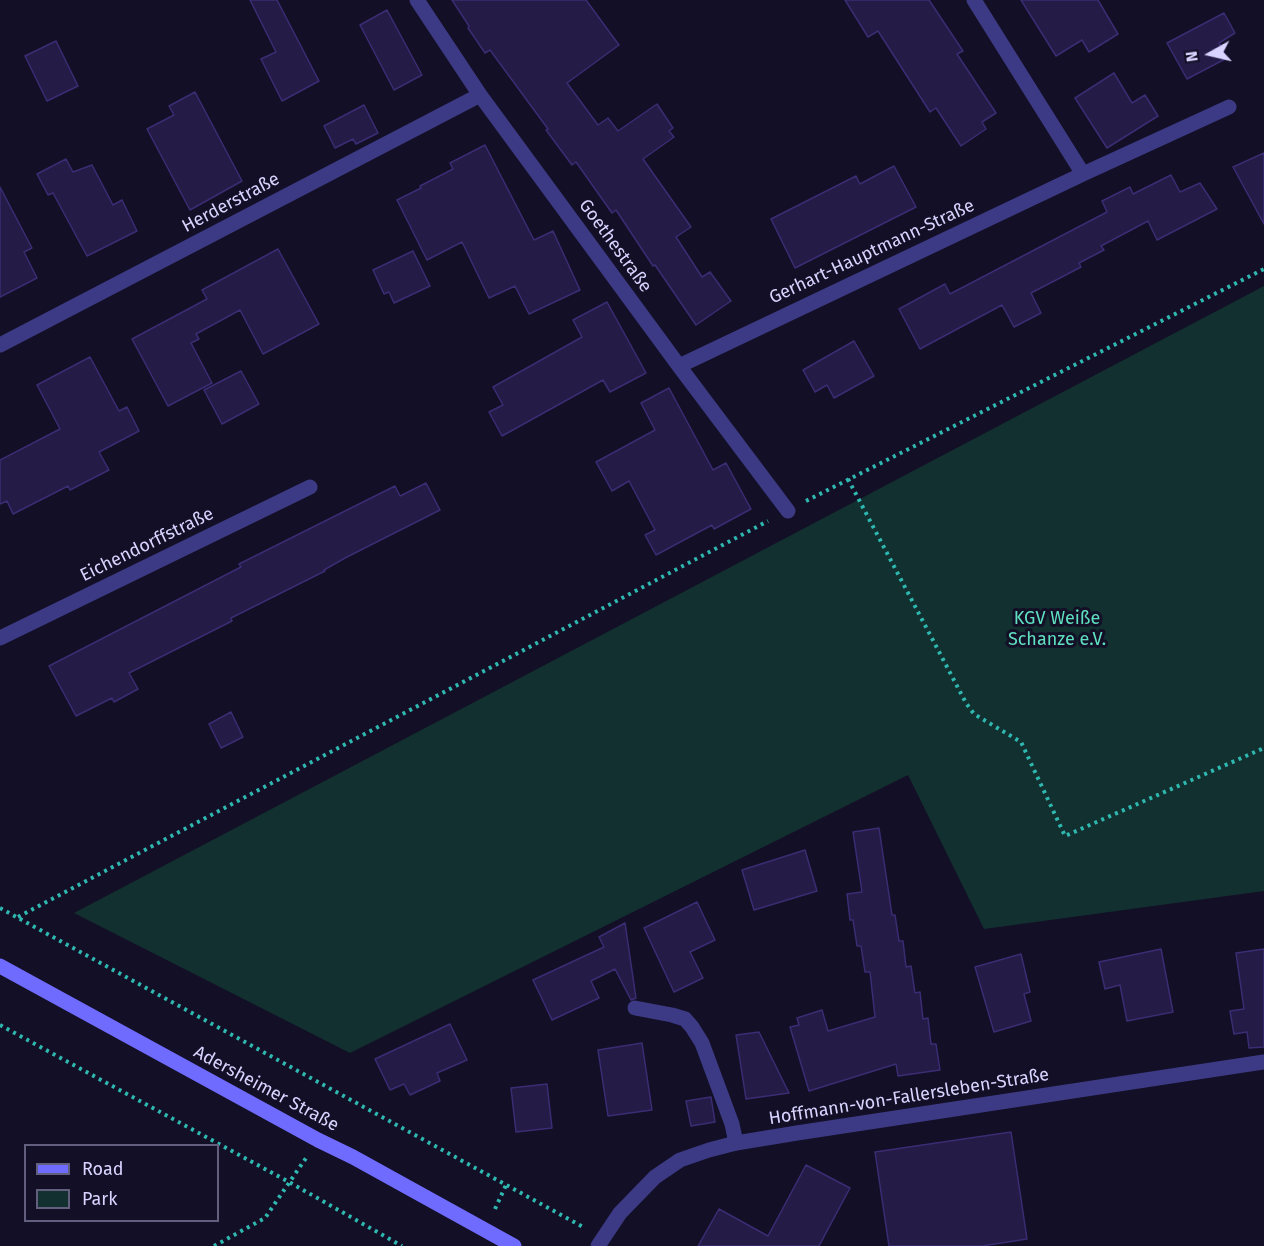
<!DOCTYPE html>
<meta charset="utf-8">
<style>
body{margin:0}
#map{position:relative;width:1264px;height:1246px;overflow:hidden;background:#130f26;font-family:"Fira Sans",sans-serif}
canvas{display:block}
.legend{position:absolute;left:24px;top:1144px;width:195px;height:78px;box-sizing:border-box;background:#130f26;border:2px solid #625e7d;margin:0;padding:8px 10px;list-style:none;font-size:18px;color:#d9d4ff}
.legend li{display:flex;align-items:center;gap:12px;height:30px}
.legend b{width:30px;border:2px solid #625e7d}
.north{position:absolute;left:1180px;top:24px;width:60px;height:60px;-webkit-text-stroke:4px #130f26;paint-order:stroke;rotate:262deg;font-size:16px;font-weight:700;line-height:24px;text-align:center;color:#d9d4ff}
.north::after{content:'';display:block;margin:auto;width:21px;height:27px;background:#d9d4ff;clip-path:polygon(50% 0,100% 100%,50% 72%,0 100%)}
</style>
<div id="map">
<canvas width="1264" height="1246"></canvas>
<ul class="legend">
<li><b style="height:8px;background:#6f6bff"></b>Road</li>
<li><b style="height:16px;background:#12302f"></b>Park</li>
</ul>
<div class="north">N</div>
</div>
<script>
const ctx = document.querySelector('canvas').getContext('2d');
ctx.lineJoin = 'round';
function fillPath(path, color) { ctx.fillStyle = color; ctx.fill(path, 'evenodd'); }
const shape = rows => new Path2D(rows.map(r => 'M' + r).join(''));
function stroke(path, color, width, dash) { ctx.strokeStyle = color; ctx.lineWidth = width; ctx.lineCap = dash ? 'butt' : 'round'; ctx.setLineDash(dash || []); ctx.stroke(path); }
function drawText(font, color, halo, rows, align = 'center') {
  ctx.font = font + ' "Fira Sans",sans-serif'; ctx.lineWidth = 6; ctx.setLineDash([]); ctx.textBaseline = 'middle'; ctx.strokeStyle = halo; ctx.fillStyle = color; for (const [text, x, y, turn = 0] of rows) {
    ctx.save(); ctx.translate(x, y); ctx.rotate((+turn || 0) * Math.PI / 180); ctx.textAlign = isNaN(turn) ? turn : align; if (halo) ctx.strokeText(text, 0, 0); ctx.fillText(text, 0, 0); ctx.restore();
  }
}
const green = shape([
 [1264,286,1264,891,984,929,908,775,350,1053,74,913]
]);
const building = shape([
 [250,0,277,0,319,81,282,101,261,59,276,52,250,0],
 [452,0,586,0,619,45,567,83,598,125,608,118,618,131,657,104,673,128,669,131,674,137,643,159,691,227,676,237,702,277,710,272,731,301,696,325,655,265,653,266,616,210,612,213,576,162,572,165,546,130,548,129,490,50,485,53,468,28,469,26,452,0],
 [845,0,929,0,963,51,957,54,996,113,982,122,986,129,961,146,936,108,930,112,878,31,868,37,845,0],
 [1021,0,1098,0,1118,34,1089,52,1082,40,1056,56,1021,0],
 [387,10,422,75,394,90,360,25,387,10],
 [1224,13,1235,33,1219,43,1227,58,1187,79,1167,43,1224,13],
 [56,41,78,86,47,101,25,56,56,41],
 [1114,73,1132,103,1145,95,1158,116,1107,148,1075,98,1114,73],
 [195,92,242,181,190,210,147,129,174,115,169,106,195,92],
 [364,105,378,133,356,144,353,139,335,148,324,126,364,105],
 [485,145,534,240,553,231,580,290,529,314,515,286,489,298,462,242,427,260,397,200,421,188,420,186,453,169,450,163,485,145],
 [1264,153,1264,224,1233,167,1264,153],
 [66,159,73,172,92,165,113,205,122,200,137,231,87,256,53,193,48,195,37,174,66,159],
 [894,166,916,207,795,268,771,219,856,176,860,184,894,166],
 [1171,175,1180,192,1200,183,1217,209,1157,240,1148,221,1101,246,1104,250,1079,263,1081,267,1031,293,1041,313,1014,327,1002,305,920,349,899,309,945,284,950,294,1107,212,1102,201,1130,187,1133,194,1171,175],
 [0,187,32,248,24,252,37,278,0,297,0,187],
 [278,249,319,324,263,354,240,310,196,334,199,339,191,343,212,383,168,406,132,339,207,299,202,290,278,249],
 [413,251,430,286,394,303,389,292,384,294,373,270,413,251],
 [607,302,646,373,610,392,603,380,502,436,489,412,503,405,493,387,582,337,573,320,607,302],
 [854,341,874,376,834,398,827,385,815,392,803,370,854,341],
 [90,357,119,411,127,407,139,431,99,452,109,470,70,490,68,486,13,514,7,501,0,504,0,460,60,429,37,385,90,357],
 [241,371,259,404,222,424,204,390,241,371],
 [669,388,713,470,726,463,751,509,714,529,712,525,656,555,645,535,655,530,629,481,612,491,596,462,655,430,641,403,669,388],
 [426,483,440,510,345,558,324,570,325,571,231,618,232,621,129,673,138,689,114,702,112,698,76,716,49,666,241,567,239,564,395,486,400,496,426,483],
 [231,712,243,737,221,748,209,724,231,712],
 [879,828,892,915,895,915,899,941,903,941,906,967,911,966,915,993,920,992,923,1019,928,1018,931,1044,936,1044,940,1070,898,1076,896,1064,809,1091,790,1027,799,1025,797,1018,822,1010,828,1031,875,1017,870,972,865,972,861,946,857,946,853,920,850,920,847,894,862,892,853,832,879,828],
 [805,850,817,891,754,910,742,870,805,850],
 [697,902,715,940,690,952,703,978,674,992,644,928,697,902],
 [625,923,636,998,631,1000,615,969,591,981,599,998,552,1020,533,980,604,947,599,937,625,923],
 [1161,949,1173,1012,1127,1021,1120,985,1105,989,1099,962,1161,949],
 [1264,949,1264,1047,1249,1048,1247,1032,1234,1034,1230,1011,1244,1009,1236,953,1264,949],
 [1021,954,1030,992,1024,994,1031,1021,994,1032,975,967,1021,954],
 [450,1024,467,1060,437,1073,440,1081,410,1095,404,1084,390,1090,375,1059,450,1024],
 [759,1032,789,1093,746,1099,736,1035,759,1032],
 [642,1043,652,1110,608,1116,598,1050,642,1043],
 [547,1084,552,1128,516,1132,511,1088,547,1084],
 [711,1097,715,1122,691,1126,686,1101,711,1097],
 [1011,1132,1027,1239,982,1246,889,1246,875,1152,1011,1132],
 [806,1165,850,1188,819,1246,698,1246,719,1209,768,1236,806,1165]
]);
const path = shape([
 [848,479,966,703,974,714,1021,742,1065,836,1264,748],
 [806,501,1264,269],
 [0,908,585,1228],
 [18,917,768,521],
 [0,1025,289,1182,402,1246],
 [495,1209,506,1185],
 [214,1246,265,1218,306,1158]
]);
const lane = shape([
 [635,1008,672,1015,685,1019,692,1027,702,1043,732,1124,736,1143]
]);
const street = shape([
 [417,0,480,95,679,366,788,511],
 [1083,174,1229,107],
 [0,345,480,95],
 [679,366,1083,174,974,0],
 [0,638,310,487],
 [598,1246,620,1213,655,1177,680,1160,709,1150,736,1143,797,1133,1264,1062]
]);
const secondary = shape([
 [0,966,318,1140,353,1157,514,1246]
]);
const streetNames = [
 ["Herderstraße",231,203,-28],
 ["Goethestraße",615,246,54],
 ["Gerhart-Hauptmann-Straße",872,252,-25],
 ["Eichendorffstraße",147,545,-26],
 ["Adersheimer Straße",266,1089,28],
 ["Hoffmann-von-Fallersleben-Straße",909,1097,-9]
];
const parkNames = [
 ["KGV Weiße",1057,619],
 ["Schanze e.V.",1057,640]
];
fillPath(green, '#12302f');
fillPath(building, '#241b47');
stroke(building, '#3b2d73', 1.5);
stroke(path, '#2fb8b0', 4, [3, 4.5]);
stroke(lane, '#3d3a85', 15);
stroke(street, '#3d3a85', 15);
stroke(secondary, '#6f6bff', 15);
drawText('18px', '#d9d4ff', '#130f26', streetNames);
drawText('18px', '#5fe0c0', '#130f26', parkNames);
</script>
